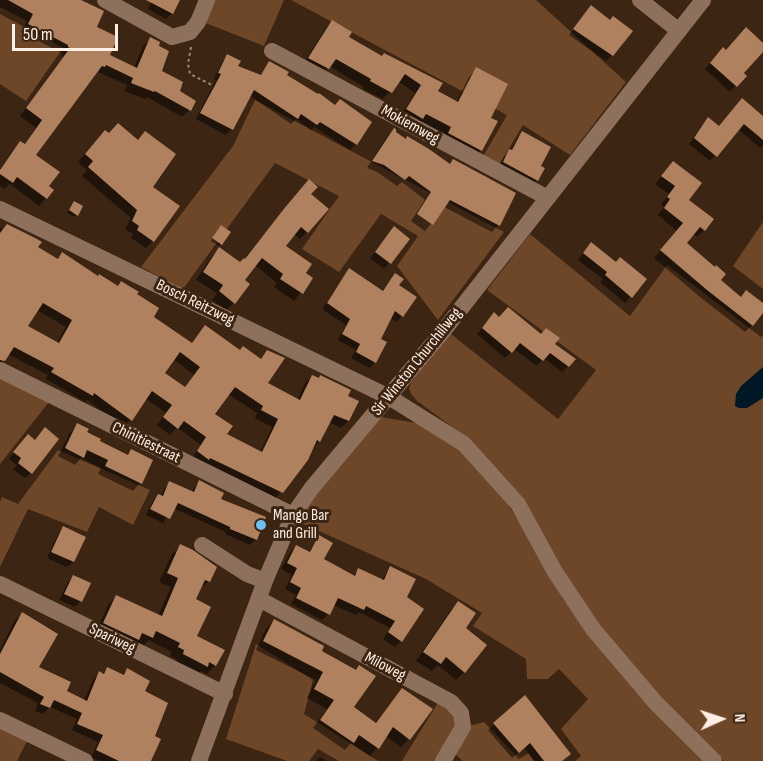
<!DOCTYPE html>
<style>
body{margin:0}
#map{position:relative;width:763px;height:761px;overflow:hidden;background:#3c2513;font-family:"Sofia Sans Condensed",sans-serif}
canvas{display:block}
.north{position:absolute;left:691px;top:689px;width:60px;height:60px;-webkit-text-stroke:4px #3c2513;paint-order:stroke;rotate:87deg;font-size:16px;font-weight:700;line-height:24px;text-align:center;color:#ffefe4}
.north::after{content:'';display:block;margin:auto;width:21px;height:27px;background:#ffefe4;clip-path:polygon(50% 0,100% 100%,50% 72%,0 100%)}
.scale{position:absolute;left:12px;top:24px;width:106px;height:27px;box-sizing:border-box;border:3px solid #ffefe4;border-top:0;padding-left:8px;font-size:18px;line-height:21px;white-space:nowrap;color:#ffefe4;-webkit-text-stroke:4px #3c2513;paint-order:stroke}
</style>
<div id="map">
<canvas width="763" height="761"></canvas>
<div class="north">N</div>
<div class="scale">50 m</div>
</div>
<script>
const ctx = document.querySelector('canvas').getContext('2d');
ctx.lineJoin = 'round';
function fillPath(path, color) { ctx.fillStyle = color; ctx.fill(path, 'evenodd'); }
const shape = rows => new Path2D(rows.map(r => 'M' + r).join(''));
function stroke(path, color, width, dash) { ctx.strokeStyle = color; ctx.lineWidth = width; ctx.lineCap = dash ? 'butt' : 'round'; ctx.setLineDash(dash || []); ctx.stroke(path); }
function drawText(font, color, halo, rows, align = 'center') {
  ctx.font = font + ' "Sofia Sans Condensed",sans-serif'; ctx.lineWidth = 6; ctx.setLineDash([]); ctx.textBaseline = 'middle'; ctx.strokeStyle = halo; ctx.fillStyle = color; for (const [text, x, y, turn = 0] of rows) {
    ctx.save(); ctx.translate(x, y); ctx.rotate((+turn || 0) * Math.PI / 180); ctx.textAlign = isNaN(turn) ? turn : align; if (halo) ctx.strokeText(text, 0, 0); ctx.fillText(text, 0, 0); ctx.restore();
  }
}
const green = shape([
 [211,0,284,0,264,46,203,22],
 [291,0,536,0,626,82,570,155,523,125,496,170,481,160,507,115],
 [0,14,63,48,26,101,0,84],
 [255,100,504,232,438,320,397,266,418,236,381,214,339,272,302,249,339,196,275,163,183,289,141,267,233,146],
 [763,222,763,289,733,266],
 [530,234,630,316,667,265,761,337,763,335,763,761,724,761,641,677,585,610,459,432,417,401,411,394,409,388,411,383,451,334,558,419,596,370,487,290],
 [0,375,49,402,0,464],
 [381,417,422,424,457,445,507,503,535,546,563,599,617,666,714,761,575,761,581,756,561,729,588,699,559,669,548,679,527,679,526,659,473,626,482,613,426,579,299,522,303,511],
 [58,450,150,490,133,525,99,507,87,532,28,509,0,567,0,502,2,497,18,504],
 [256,644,313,680,304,714,378,761,339,761,318,749,309,761,287,761,226,739],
 [439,701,448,706,458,725,436,761,402,761],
 [484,722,519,759,529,753,534,761,463,761,454,753,469,726],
 [0,725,28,739,17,761,0,761]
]);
const water = shape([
 [763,367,763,398,747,408,739,408,735,406,736,394,741,386]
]);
const shadow = shape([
 [0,0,78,0,95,28,108,56,134,68,143,46,150,39,160,71,178,92,189,110,182,117,147,97,145,99,124,91,127,85,98,72,34,155,47,187,52,190,46,198,39,206,10,184,4,189,0,186,0,169,13,150,21,143,24,145,36,128,20,116,64,56,61,55,62,53,21,32,27,21,0,7],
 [152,0,177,0,172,13,166,19,148,9],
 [586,13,612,55,606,61,569,35],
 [332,21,347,37,456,103,469,77,477,69,489,118,481,150,473,158,400,117,415,93,398,81,383,99,363,89,364,87,329,66,320,76,302,66,325,29],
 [763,45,763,50,742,73,745,76,730,92,705,69,717,55,726,52],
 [227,56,236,67,260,76,270,63,285,75,356,144,350,150,314,127,311,130,296,119,291,124,249,95,231,129,226,135,196,119,216,80,214,79,222,62],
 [763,118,763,145,760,148,738,129,710,161,689,144,708,119,718,127],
 [393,132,406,140,498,225,492,232,444,207,425,231,411,221,425,200,402,182,397,186,377,172,367,168,386,138],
 [145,133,151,187,153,241,146,248,131,238,133,234,125,229,131,218,82,176,87,170,78,162,98,139,137,141],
 [522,133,539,166,537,180,531,186,498,168,504,157,510,151,517,139],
 [673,163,687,200,704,230,697,237,693,233,685,244,718,280,740,298,763,305,752,325,745,332,700,297,654,258,677,231,658,215,664,207,661,205,669,194,655,184],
 [302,189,309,194,307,232,300,239,294,234,284,247,304,274,311,278,294,301,274,287,277,283,255,265,243,280,234,303,226,310,212,300,217,293,196,280,212,256,219,249,240,264,244,260],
 [72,205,77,215,74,217,67,213],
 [0,227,57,259,62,254,73,263,117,287,121,282,135,294,152,317,191,344,205,327,239,352,259,360,267,352,265,384,297,401,305,383,312,376,318,379,320,377,346,397,348,421,341,428,329,422,319,441,275,499,191,459,201,445,177,427,170,435,157,425,166,413,145,398,124,427,87,400,85,402,46,379,48,375,8,354,0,363],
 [37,310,66,327,57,343,26,327],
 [173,359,194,375,184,388,163,373],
 [228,394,257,413,255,418,272,427,260,453,225,435,213,414],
 [394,228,408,239,384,269,370,258],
 [218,229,221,244,219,246,211,241],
 [585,250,615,264,645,280,625,303,600,282,603,279,578,260],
 [349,270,381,292,395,275,397,286,402,316,397,322,390,318,379,339,375,362,369,368,351,358,356,350,338,340,346,325,322,309],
 [499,318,553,344,568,366,562,372,544,358,537,366,514,349,505,358,477,334,489,320],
 [77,425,85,433,127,456,131,451,140,483,133,491,98,474,101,468,81,458,75,465,58,456,70,433],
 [22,442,31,473,25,478,13,469,17,465,9,459],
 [199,482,256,539,250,545,225,534,226,532,173,508,163,523,146,515,153,501,158,496,160,497,164,489,170,483,191,492],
 [63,528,73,562,67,567,47,558,58,534],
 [319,537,322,560,353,576,359,570,381,580,391,568,406,598,401,641,395,647,383,639,390,628,359,612,356,615,333,605,328,614,322,620,291,604,296,595,285,589,292,575,281,569,290,553,296,546,308,553],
 [181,546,209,581,199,589,194,600,195,636,215,665,207,674,201,671,198,674,175,663,177,659,170,656,172,652,149,640,144,645,96,632,108,605,116,597,158,616,171,587,159,582,172,554],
 [74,576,89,584,81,601,75,607,59,600,68,582],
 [458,603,464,628,464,672,456,680,438,665,432,671,416,661,450,611],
 [22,614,37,668,65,692,84,701,93,680,99,673,102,674,107,669,122,675,127,670,143,692,153,737,149,761,99,761,91,757,98,742,72,730,77,719,50,707,43,714,35,711,38,703,0,683,0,650,15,620],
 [274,621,320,652,352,708,374,724,402,690,409,739,401,747,386,736,370,756,351,743,345,750,313,728,327,709,307,698,316,680,256,650,266,629],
 [525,697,562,761,534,761,524,748,512,758,488,730],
 [320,757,327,761,316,761]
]);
const building = shape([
 [8,0,81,0,98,8,104,11,97,27,118,37,110,55,137,68,150,37,160,42,159,46,169,51,162,71,183,82,180,91,196,101,191,111,155,91,154,92,131,83,133,78,106,65,105,67,102,66,36,155,60,172,49,186,54,190,47,199,17,177,13,183,0,174,0,170,20,141,25,144,42,120,26,108,70,48,68,47,68,45,28,24,33,14],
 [146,0,180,0,173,14],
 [591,5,610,20,613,16,633,31,613,56,573,29],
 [332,20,352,32,349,37,382,56,384,53,443,83,438,91,458,102,476,67,508,84,491,118,498,121,482,151,448,133,451,127,426,114,423,119,406,109,421,85,405,74,392,93,370,81,371,79,336,59,329,69,308,58],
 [746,27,763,43,763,52,744,73,747,76,737,87,710,63,723,47,726,50],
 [227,54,241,61,238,66,261,75,269,61,289,72,287,75,318,94,319,93,335,105,340,99,372,122,357,145,320,122,317,125,301,114,298,119,254,90,233,130,200,113,221,74,218,73],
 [742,98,763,116,763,140,744,124,717,157,694,138,708,117,719,126],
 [118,123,138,140,145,131,176,154,153,187,180,206,154,242,137,230,139,226,132,221,137,210,88,167,93,161,85,154,105,130,109,133],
 [394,128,396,129,396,132,406,139,407,136,429,149,450,164,453,159,516,193,500,226,450,200,433,225,417,214,431,192,409,176,405,180,384,165,372,161],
 [522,131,551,147,541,166,545,168,538,181,503,162,509,149,512,150],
 [673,161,702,183,689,200,714,219,705,231,700,227,687,243,715,267,716,265,726,274,721,280,741,297,746,290,763,303,763,313,753,326,707,290,660,250,683,223,664,208,670,199,667,197,675,186,661,176],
 [309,179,318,187,311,194,329,209,308,233,301,227,286,246,312,264,306,273,313,278,303,294,280,279,283,274,262,258,245,280,250,284,235,304,219,291,223,285,203,272,219,247,240,262,244,258,245,259,283,210],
 [74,201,83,206,78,216,69,210],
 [7,224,37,239,42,242,38,247,58,259,62,252,98,276,99,274,118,286,121,281,139,292,137,294,159,308,154,317,192,343,205,325,240,350,243,346,261,359,267,350,285,358,268,383,300,400,312,375,319,378,320,375,351,390,348,396,359,401,349,421,334,415,320,442,317,440,308,460,283,493,210,458,209,460,197,451,206,437,184,421,178,429,163,417,172,405,152,391,132,421,94,393,93,396,51,372,54,368,14,347,5,361,0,360,0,233],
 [43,303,72,320,59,343,28,326],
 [180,352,200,367,185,387,165,373],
 [235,387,263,406,261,410,278,419,262,452,227,434,233,426,215,414],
 [221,225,231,232,222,245,212,238],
 [394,226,410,239,391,264,375,252],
 [591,242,616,262,620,257,647,279,632,298,605,275,607,272,583,253],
 [349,268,383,291,395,273,404,279,399,285,417,297,403,317,395,311,381,339,387,342,376,363,356,352,360,344,342,334,350,319,327,303],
 [508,307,541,334,546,328,560,338,555,344,576,359,569,367,550,353,543,361,520,343,512,353,482,328,494,312,499,317],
 [77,423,89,429,87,432,101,439,100,441,128,455,131,449,153,460,142,484,105,466,108,460,87,450,84,458,65,448],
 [45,427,59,439,32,474,18,463,21,458,13,452,28,434,35,440],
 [199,480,224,493,221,499,266,517,257,540,230,529,230,527,178,503,170,519,150,509,158,494,163,496,169,481,194,492],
 [63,526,86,537,74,562,51,552],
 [319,535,333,543,324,559,355,576,358,568,384,580,390,566,416,579,407,597,424,609,402,642,388,632,395,621,366,606,364,610,338,598,330,615,296,598,301,588,290,582,297,568,287,563,296,545,310,552],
 [180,544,193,550,217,567,210,582,205,580,196,599,211,607,197,636,225,650,216,666,209,662,208,667,183,654,184,650,178,647,180,643,156,631,153,638,142,633,139,640,103,623,116,595,162,616,178,578,167,573],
 [73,575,91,583,82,602,64,594],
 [458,601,476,613,466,628,487,645,465,673,446,657,441,664,423,652],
 [22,612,58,634,39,667,71,682,67,691,87,701,99,671,104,674,107,667,124,675,127,668,150,681,145,691,168,703,155,736,161,739,151,761,119,761,96,750,103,735,77,724,82,713,54,700,50,708,40,704,44,697,0,672,0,654],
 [274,619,324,646,322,651,356,670,359,665,376,676,354,707,376,723,402,688,433,709,410,740,393,727,379,749,359,735,354,743,320,720,334,700,314,689,323,672,263,641],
 [525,695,571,754,562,761,544,761,530,743,519,753,493,723]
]);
const path = shape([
 [191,47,188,64,190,74,212,85]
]);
const minor = shape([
 [105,0,172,37,190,32,198,22,207,0],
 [640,0,679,31],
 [272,51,548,198],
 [0,209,389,397,464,444,518,504,555,572,593,629,655,702,714,761],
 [0,370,293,515],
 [202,545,247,574,265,581],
 [0,584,225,694],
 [259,599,451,702,461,713,463,727,443,761],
 [0,720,85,761],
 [199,761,265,581,293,515,311,489,440,335,703,0]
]);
const markers = [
 [261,525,6,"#6ac3f1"]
];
const streetNames = [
 ["Mokiemweg",410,125,29],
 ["Bosch Reitzweg",195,303,26],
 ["Sir Winston Churchillweg",417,362,-51],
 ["Chinitiestraat",146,443,26],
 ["Spariweg",112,639,26],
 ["Miloweg",385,667,28]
];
const poiNames = [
 ["Mango Bar",273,516],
 ["and Grill",273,534]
];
fillPath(green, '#6e4728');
fillPath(water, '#001725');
fillPath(shadow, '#0007');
fillPath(building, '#b0815e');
stroke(path, '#9b8779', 2, [3, 3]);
stroke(minor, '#8d715c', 16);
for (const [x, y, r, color] of markers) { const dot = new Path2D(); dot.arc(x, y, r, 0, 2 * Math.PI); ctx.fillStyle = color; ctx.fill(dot); stroke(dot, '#3c2513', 2); }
drawText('16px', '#ffefe4', '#3c2513', streetNames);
drawText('16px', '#ffefe4', '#3c2513', poiNames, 'left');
</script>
